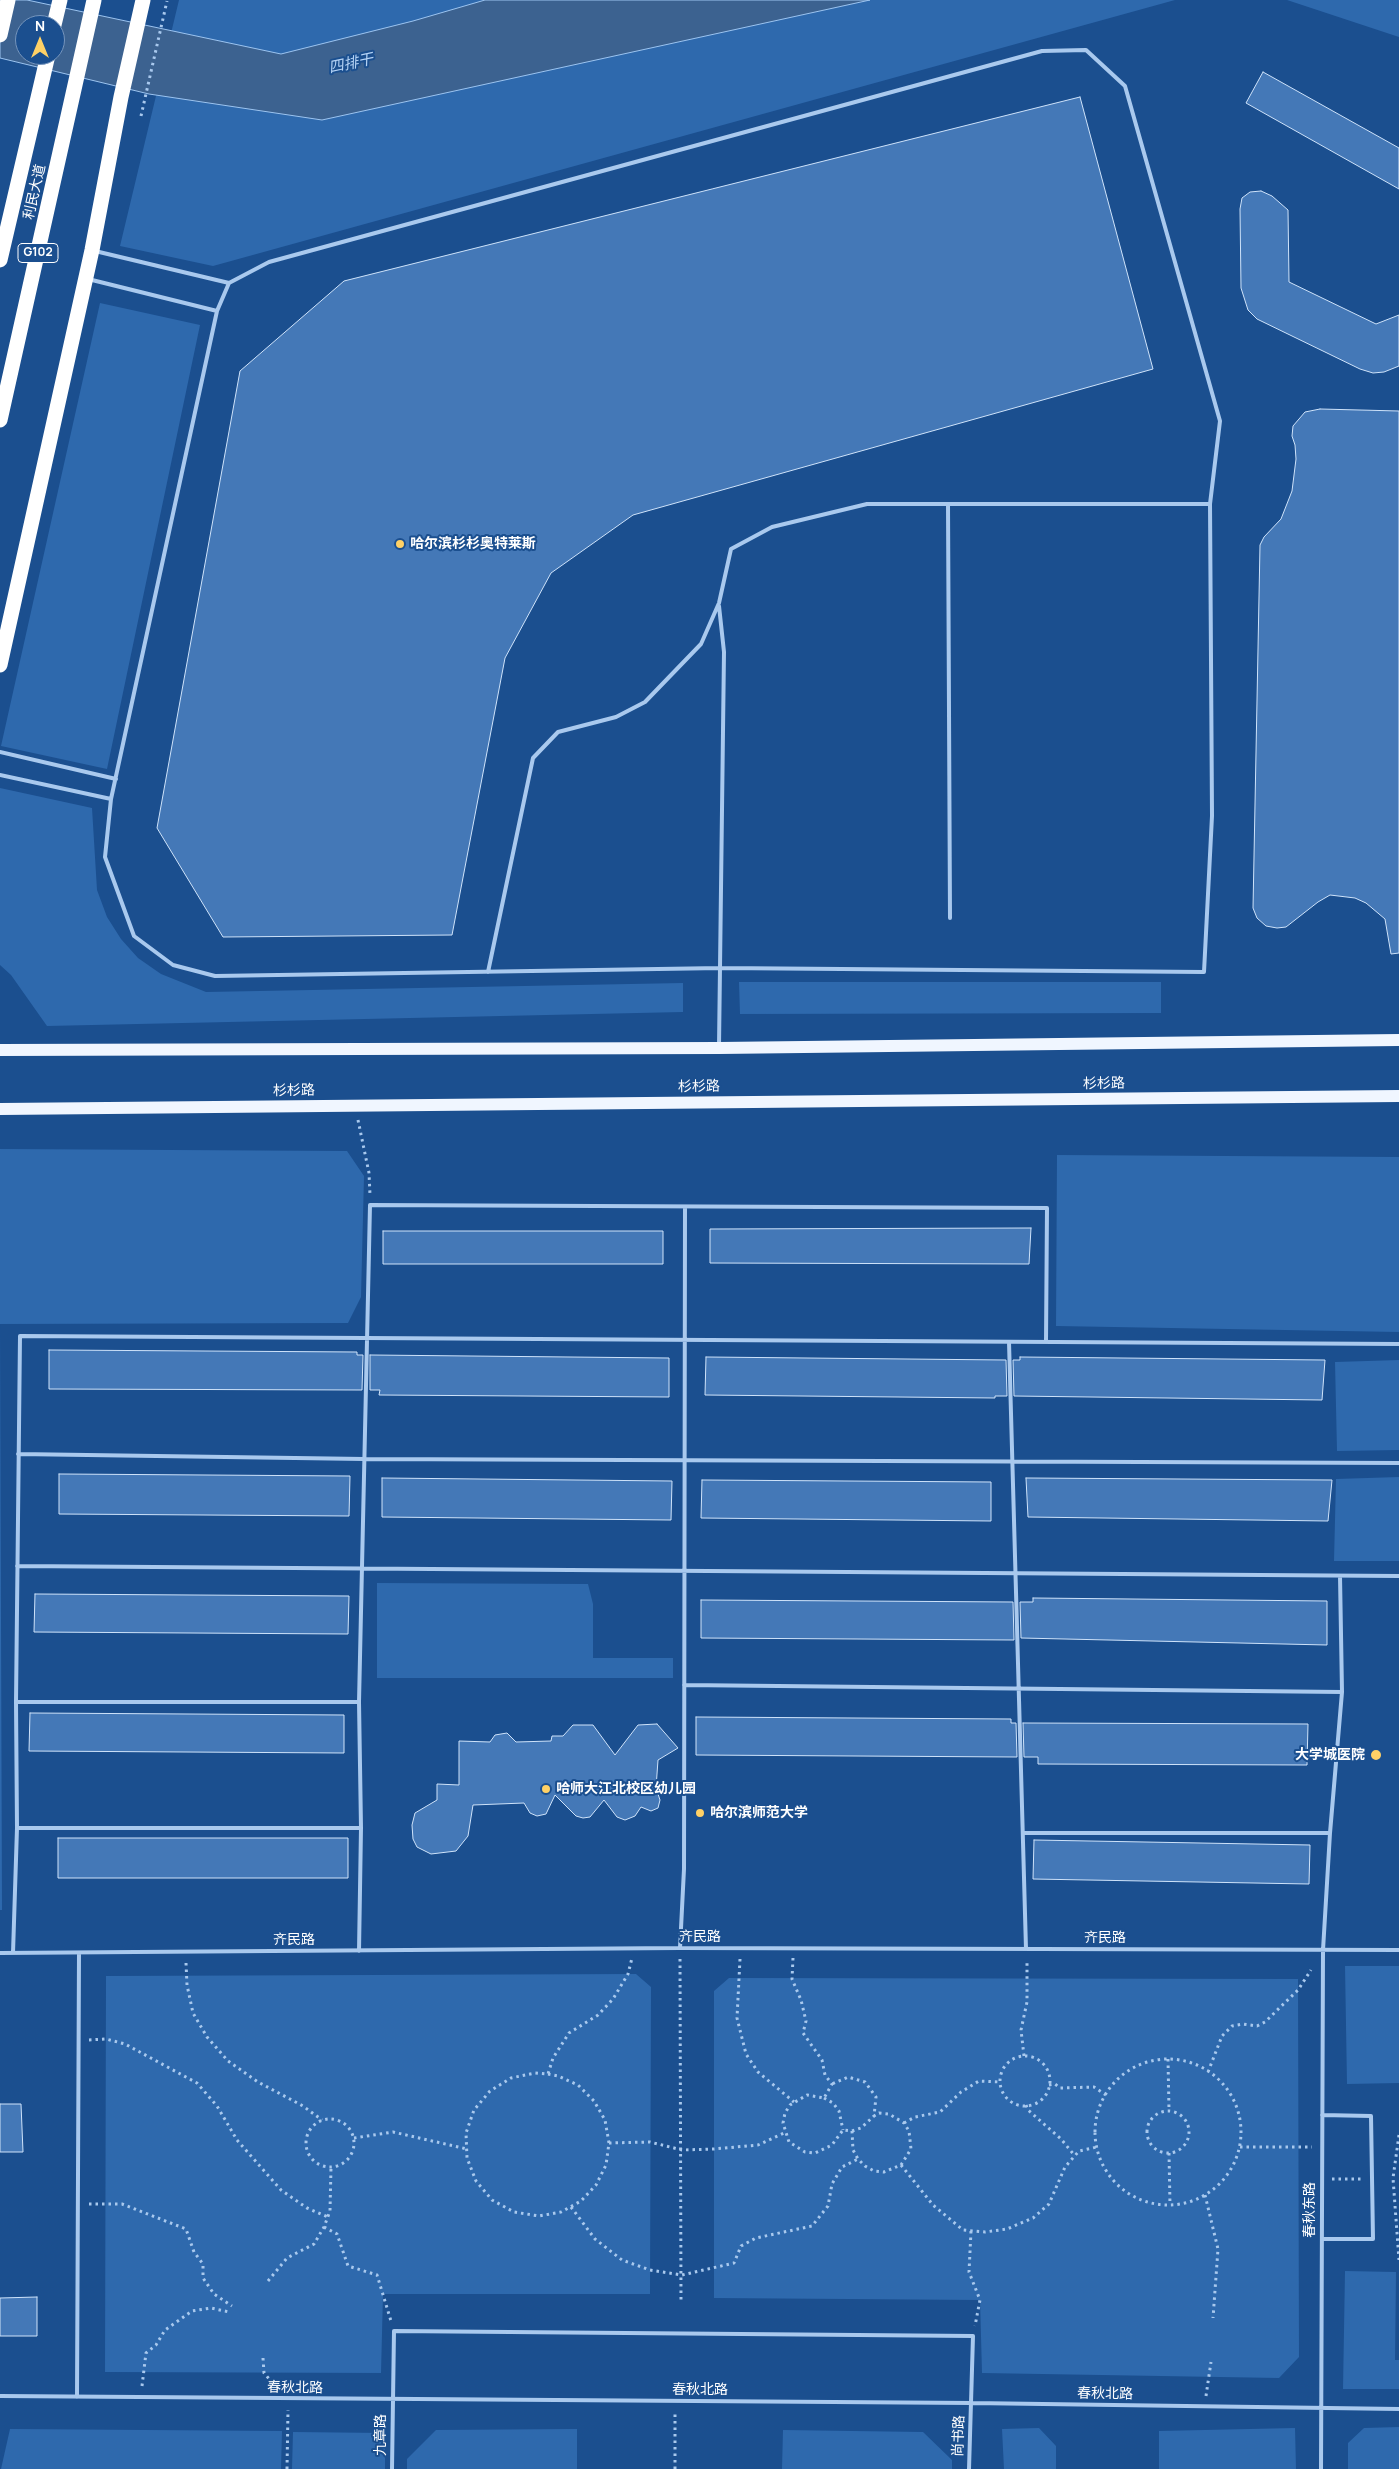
<!DOCTYPE html>
<meta charset="utf-8">
<style>
body{margin:0}
#map{position:relative;width:1399px;height:2469px;overflow:hidden;background:#1b4f8f;font-family:Manrope,sans-serif}
canvas{display:block}
.north{position:absolute;left:15px;top:15px;width:50px;height:50px;box-sizing:border-box;background:#1b4f8f;border:1px solid #7695bc;border-radius:50%;rotate:0deg;font-size:14px;font-weight:700;line-height:20px;text-align:center;color:#fff}
.north::after{content:'';display:block;margin:auto;width:18px;height:22px;background:#ffd166;clip-path:polygon(50% 0,100% 100%,50% 72%,0 100%)}
</style>
<div id="map">
<canvas width="1399" height="2469"></canvas>
<div class="north">N</div>
</div>
<script>
const ctx = document.querySelector('canvas').getContext('2d');
ctx.lineJoin = 'round';
function fillPath(path, color) { ctx.fillStyle = color; ctx.fill(path, 'evenodd'); }
const shape = rows => new Path2D(rows.map(r => 'M' + r).join(''));
function stroke(path, color, width, dash) { ctx.strokeStyle = color; ctx.lineWidth = width; ctx.lineCap = dash ? 'butt' : 'round'; ctx.setLineDash(dash || []); ctx.stroke(path); }
function drawText(font, color, halo, rows, align = 'center') {
  ctx.font = font + ' Manrope,"Noto Sans SC",sans-serif'; ctx.lineWidth = 4; ctx.setLineDash([]); ctx.textBaseline = 'middle'; ctx.strokeStyle = halo; ctx.fillStyle = color; for (const [text, x, y, turn = 0] of rows) {
    ctx.save(); ctx.translate(x, y); ctx.rotate((+turn || 0) * Math.PI / 180); ctx.textAlign = isNaN(turn) ? turn : align; if (halo) ctx.strokeText(text, 0, 0); ctx.fillText(text, 0, 0); ctx.restore();
  }
}
const green = shape([
 [179,0,1175,0,213,266,120,246],
 [1287,0,1399,0,1399,37],
 [100,303,200,325,107,769,1,746],
 [0,788,92,808,97,890,107,917,121,939,138,958,161,974,206,992,683,983,683,1012,47,1026,11,975,0,965],
 [739,982,1161,982,1161,1013,740,1014],
 [0,1149,347,1151,364,1176,361,1297,348,1323,0,1324,2,1910,0,1910],
 [1057,1155,1399,1157,1399,1332,1056,1326],
 [1399,1360,1399,1450,1337,1451,1335,1362],
 [1399,1477,1399,1561,1334,1561,1336,1479],
 [377,1583,588,1584,593,1604,593,1658,673,1658,673,1678,377,1678],
 [1345,1966,1399,1966,1399,2083,1347,2084],
 [636,1974,651,1987,650,2294,383,2294,381,2373,105,2372,106,1976],
 [729,1978,1298,1979,1299,2357,1279,2378,982,2373,980,2300,714,2298,714,1991],
 [1345,2271,1396,2272,1395,2360,1399,2360,1399,2389,1343,2389],
 [1399,2427,1399,2469,1348,2469,1348,2443,1364,2428],
 [1039,2428,1056,2446,1056,2469,1004,2469,1002,2429],
 [1295,2428,1296,2469,1159,2469,1159,2431],
 [10,2429,282,2431,281,2469,1,2469],
 [577,2429,577,2469,407,2469,407,2459,436,2430],
 [783,2430,923,2432,952,2460,952,2469,782,2469],
 [293,2432,385,2433,385,2469,292,2469]
]);
const water = shape([
 [0,0,27,0,281,54,413,21,485,0,870,0,322,120,149,94,0,58,0,0],
 [25,25,55,25,55,55,25,55,25,25]
]);
const building = shape([
 [1263,72,1399,148,1399,189,1246,103,1263,72],
 [1080,97,1153,369,633,515,551,573,505,658,452,935,223,937,157,828,240,371,344,281,1080,97],
 [1261,191,1272,196,1288,210,1289,282,1376,324,1399,315,1399,366,1384,372,1373,373,1360,369,1257,319,1248,310,1241,288,1240,209,1242,198,1250,192,1261,191],
 [1320,409,1399,411,1399,953,1391,954,1385,919,1366,903,1355,898,1330,895,1318,902,1286,927,1277,928,1266,926,1257,918,1253,908,1260,545,1264,537,1281,519,1292,491,1296,459,1295,445,1292,436,1293,426,1305,412,1320,409],
 [1031,1228,1029,1264,710,1263,710,1229,1031,1228],
 [383,1231,663,1231,663,1264,383,1264,383,1231],
 [49,1350,357,1352,357,1355,363,1355,362,1390,49,1389,49,1350],
 [370,1355,669,1358,669,1397,379,1395,380,1390,370,1390,370,1355],
 [706,1357,1006,1360,1007,1396,995,1396,995,1398,705,1395,706,1357],
 [1020,1357,1325,1360,1322,1400,1014,1396,1013,1360,1020,1360,1020,1357],
 [59,1474,350,1476,349,1516,59,1514,59,1474],
 [382,1478,672,1481,671,1520,382,1517,382,1478],
 [1026,1478,1332,1480,1328,1521,1028,1517,1026,1478],
 [702,1480,991,1482,991,1521,701,1518,702,1480],
 [35,1594,349,1596,348,1634,34,1632,35,1594],
 [1033,1598,1327,1601,1327,1645,1021,1638,1020,1602,1033,1602,1033,1598],
 [701,1600,1013,1602,1014,1640,701,1638,701,1600],
 [30,1713,344,1715,344,1753,29,1751,30,1713],
 [696,1717,1011,1719,1011,1723,1016,1723,1017,1757,696,1755,696,1717],
 [1023,1723,1308,1724,1307,1765,1038,1764,1038,1757,1024,1757,1023,1723],
 [657,1724,678,1748,658,1760,656,1788,660,1800,658,1808,651,1811,641,1807,635,1816,625,1820,617,1817,604,1800,590,1817,583,1818,576,1816,555,1795,546,1814,537,1816,530,1813,524,1803,473,1805,468,1836,456,1851,431,1854,417,1847,413,1839,412,1825,415,1813,437,1800,437,1784,459,1785,459,1741,490,1742,495,1735,507,1733,516,1742,551,1741,552,1736,563,1736,573,1725,593,1725,615,1755,638,1725,657,1724],
 [58,1838,348,1838,348,1878,58,1878,58,1838],
 [1034,1840,1310,1845,1309,1884,1033,1879,1034,1840],
 [0,2104,21,2104,23,2152,0,2152,0,2104],
 [37,2297,37,2336,0,2336,0,2298,37,2297]
]);
const path = shape([
 [141,116,167,1],
 [358,1120,369,1173,370,1195],
 [793,1958,792,1979,801,2000,806,2021,803,2033,822,2060,825,2075,832,2084,824,2098,807,2095,790,2105,785,2113,783,2123,789,2142,805,2152,815,2153,832,2145,843,2130,852,2131,853,2150,858,2159,865,2166,874,2171,884,2172,901,2165,911,2149,909,2131,904,2123,889,2114,879,2113,874,2116,876,2097,865,2082,848,2077,832,2084],
 [680,1959,681,2303],
 [740,1959,737,2018,746,2054,758,2072,794,2102],
 [186,1963,187,1985,193,2013,207,2037,228,2061,258,2082,303,2106,322,2120],
 [89,2040,106,2039,125,2044,197,2083,217,2106,237,2140,281,2190,307,2208,328,2217],
 [1024,2056,1021,2030,1027,2002,1027,1960],
 '1000 2081a25 25 0 1 1 50 0a25 25 0 1 1-50 0Z',
 [1168,2059,1169,2110],
 '1095 2132a73 73 0 1 1 146 0a73 73 0 1 1-146 0Z',
 [1208,2072,1222,2036,1232,2026,1243,2024,1257,2026,1265,2022,1298,1990,1311,1970],
 [548,2074,558,2076,578,2085,594,2101,605,2120,609,2143,606,2165,596,2185,581,2201,561,2212,539,2216,514,2212,492,2200,476,2181,467,2158,466,2133,474,2110,490,2091,511,2078,535,2073,548,2074,553,2058,569,2033,598,2015,613,1999,628,1974,632,1958],
 [1049,2085,1055,2084,1060,2088,1094,2087,1106,2095],
 [824,2098,833,2103,839,2111,843,2130],
 [1026,2105,1028,2110,1061,2139,1075,2156],
 '1147 2132a21 21 0 1 1 42 0a21 21 0 1 1-42 0Z',
 '306 2143a24 24 0 1 1 48 0a24 24 0 1 1-48 0Z',
 [904,2123,915,2117,940,2112,961,2092,979,2081,1000,2082],
 [852,2131,861,2128,874,2116],
 [1399,2135,1393,2178,1399,2260],
 [354,2138,393,2132,467,2149],
 [609,2143,650,2142,682,2150,714,2149,758,2145,784,2133],
 [1240,2147,1312,2147],
 [1169,2153,1170,2205],
 [901,2165,933,2205,963,2230,985,2232,1007,2229,1033,2218,1049,2204,1065,2167,1079,2151,1097,2147],
 [1332,2179,1361,2179],
 [1205,2195,1218,2249,1213,2318],
 [89,2204,122,2204,186,2229,194,2252,203,2264,203,2278,214,2294,232,2306],
 [571,2207,595,2239,622,2260,650,2270,682,2275,734,2263,741,2246,756,2238,812,2226,828,2206,832,2184,842,2167,858,2159],
 [324,2227,337,2234,348,2266,377,2275,391,2321],
 [971,2231,969,2272,980,2300,975,2326],
 [268,2281,287,2258,314,2244,324,2227,330,2211,331,2167],
 [263,2358,264,2373,277,2388],
 [142,2386,146,2353,156,2345,165,2330,192,2311,211,2308,229,2312],
 [1206,2396,1211,2362],
 [287,2469,288,2410],
 [675,2469,675,2412]
]);
const lane = shape([
 [1086,50,1125,86,1220,421,1210,504,1212,816,1204,972,721,968,215,976,173,965,134,936,105,857,111,799,217,311,229,283,269,262,1042,51,1086,50],
 [95,251,229,283],
 [88,279,217,311],
 [948,504,950,918],
 [0,752,116,779],
 [0,775,111,799],
 [488,972,533,758,558,732,616,717,645,702,701,644,719,603,731,549,772,527,867,504,1210,504],
 [719,1046,724,652,719,606],
 [1009,1342,1026,1949],
 [18,1454,364,1459,1399,1463],
 [17,1566,1399,1576],
 [684,1685,1342,1692],
 [16,1702,359,1702],
 [17,1828,361,1828],
 [1023,1833,1330,1833],
 [680,1948,684,1869,685,1208],
 [359,1951,361,1828,359,1702,370,1205,1047,1208,1046,1342],
 [0,1953,680,1948,1399,1950],
 [13,1953,17,1828,16,1702,20,1336,1399,1344],
 [1322,2239,1373,2239,1371,2116,1322,2115],
 [0,2396,972,2403,1399,2409],
 [77,2397,79,1953],
 [392,2469,394,2331,973,2336,969,2469],
 [1321,2469,1323,1950,1330,1833,1342,1692,1340,1576]
]);
const primary = shape([
 [0,1050,719,1048,1399,1040],
 [0,1109,1399,1096]
]);
const highway = shape([
 [54,25,60,0],
 [0,35,8,0],
 [0,260,48,55],
 [0,420,94,0],
 [0,665,92,250,121,97,143,0]
]);
const markers = [
 [400,544,5,"#ffd166"],
 [1376,1755,6,"#ffd166"],
 [546,1789,5,"#ffd166"],
 [700,1813,5,"#ffd166"]
];
const shields = [
 [38,253,40]
];
const shieldNames = [
 ["G102",38,253]
];
const streetNames = [
 ["利民大道",35,192,-77],
 ["杉杉路",1104,1084,-1],
 ["杉杉路",699,1087,-1],
 ["杉杉路",294,1091,-1],
 ["齐民路",700,1937],
 ["齐民路",1105,1938],
 ["齐民路",294,1940],
 ["春秋东路",1310,2210,-90],
 ["春秋北路",295,2388,1],
 ["春秋北路",700,2390],
 ["春秋北路",1105,2394,1],
 ["九章路",381,2435,-90],
 ["尚书路",959,2436,-88]
];
const poiNames = [
 ["哈尔滨杉杉奥特莱斯",410,544],
 ["大学城医院",1365,1755,"right"],
 ["哈师大江北校区幼儿园",556,1789],
 ["哈尔滨师范大学",710,1813]
];
const waterNames = [
 ["四排干",351,64,-12]
];
fillPath(green, '#2e69ad');
fillPath(water, '#3c6290');
stroke(water, '#9cc4f0', 1);
fillPath(building, '#4478b7');
stroke(building, '#cfe3fa', 1);
stroke(path, '#a9c9ee', 3, [2.5, 4]);
stroke(lane, '#a9c9ee', 4);
stroke(primary, '#f0f6ff', 12);
stroke(highway, '#fff', 15);
for (const [x, y, r, color] of markers) { const dot = new Path2D(); dot.arc(x, y, r, 0, 2 * Math.PI); ctx.fillStyle = color; ctx.fill(dot); stroke(dot, '#1b4f8f', 2); }
for (const [x, y, w] of shields) { const box = new Path2D(); box.roundRect(x - w / 2, y - 9.5, w, 19, 4); ctx.fillStyle = '#1b4f8f'; ctx.fill(box); stroke(box, '#fff', 1); }
drawText('bold 12px', '#fff', null, shieldNames);
drawText('14px', '#fff', '#1b4f8f', streetNames);
drawText('bold 14px', '#fff', '#1b4f8f', poiNames, 'left');
drawText('italic 15px', '#b5d3f5', '#1b4f8f', waterNames);
</script>
